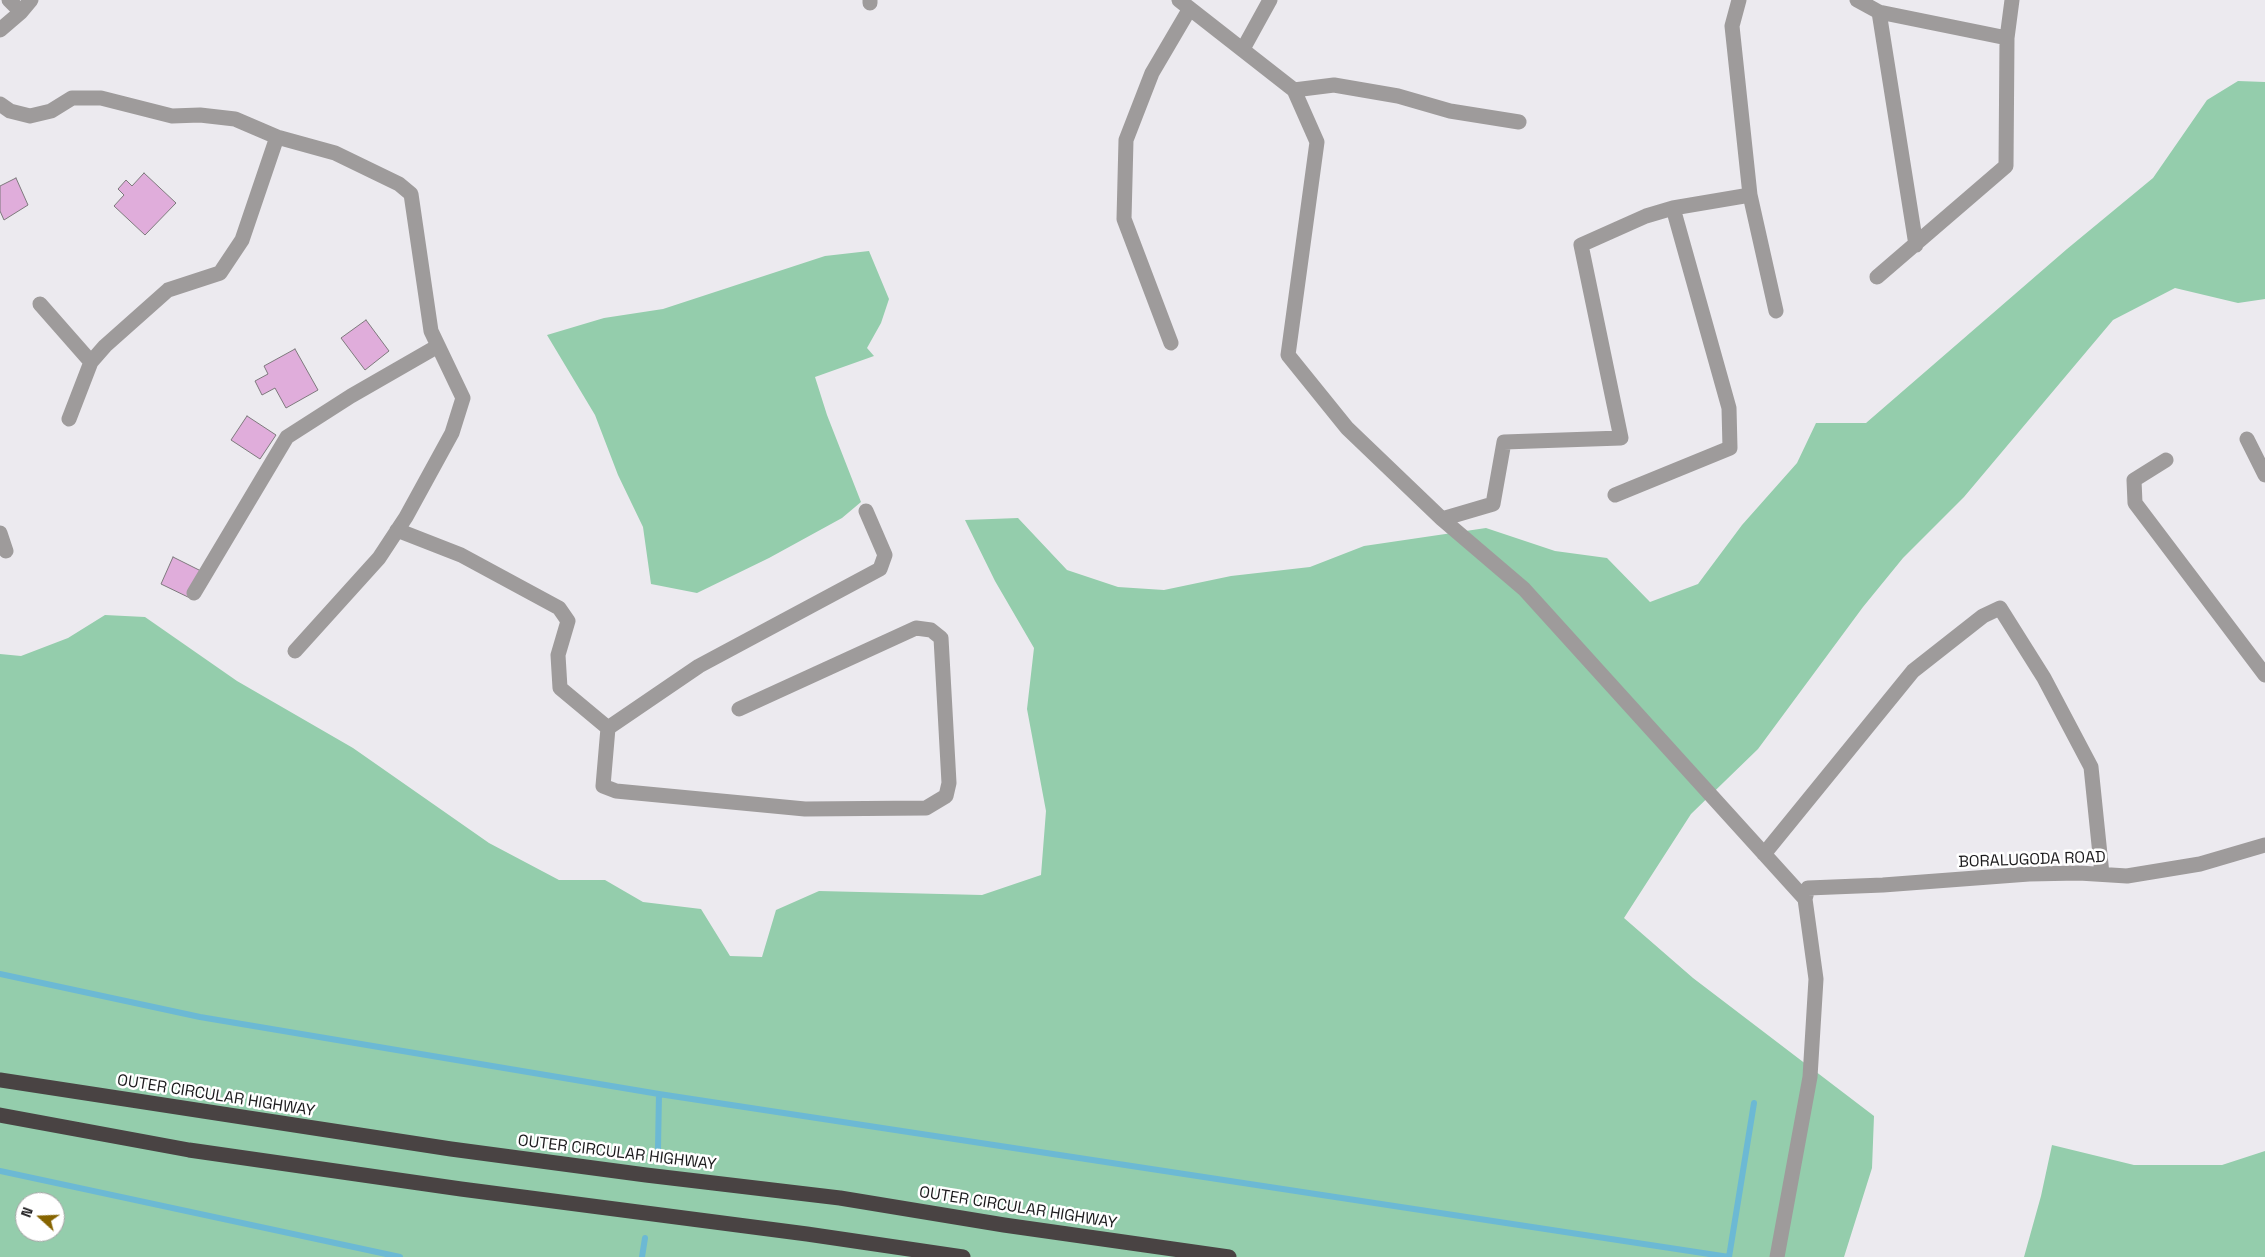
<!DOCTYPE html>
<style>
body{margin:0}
#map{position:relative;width:2265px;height:1257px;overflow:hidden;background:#eceaef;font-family:"Space Grotesk",sans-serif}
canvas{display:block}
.north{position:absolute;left:15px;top:1192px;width:50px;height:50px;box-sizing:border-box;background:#fff;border:1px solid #a4a3a4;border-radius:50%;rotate:290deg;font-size:14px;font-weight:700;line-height:20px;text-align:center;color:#1b1a1c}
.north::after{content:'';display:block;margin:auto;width:18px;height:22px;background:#866400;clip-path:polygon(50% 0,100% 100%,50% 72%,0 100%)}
</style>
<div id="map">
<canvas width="2265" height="1257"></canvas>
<div class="north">N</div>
</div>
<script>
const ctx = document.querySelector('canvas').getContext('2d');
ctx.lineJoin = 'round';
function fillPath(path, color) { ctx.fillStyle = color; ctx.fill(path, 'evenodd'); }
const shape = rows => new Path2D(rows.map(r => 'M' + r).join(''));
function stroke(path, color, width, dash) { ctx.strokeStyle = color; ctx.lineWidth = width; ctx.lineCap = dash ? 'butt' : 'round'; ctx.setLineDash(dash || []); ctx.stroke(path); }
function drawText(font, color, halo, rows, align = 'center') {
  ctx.font = font + ' "Space Grotesk",sans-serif'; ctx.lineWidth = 5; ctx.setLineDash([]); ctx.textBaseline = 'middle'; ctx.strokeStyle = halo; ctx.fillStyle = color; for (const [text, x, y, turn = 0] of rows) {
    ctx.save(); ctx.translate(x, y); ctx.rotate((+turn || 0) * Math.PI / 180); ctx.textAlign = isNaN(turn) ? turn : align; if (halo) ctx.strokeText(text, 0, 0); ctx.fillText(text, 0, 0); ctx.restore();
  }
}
const green = shape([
 [2238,81,2265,82,2265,299,2238,303,2175,288,2113,320,1964,497,1903,558,1863,607,1758,749,1691,814,1624,918,1693,978,1874,1116,1872,1168,1844,1257,0,1257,0,654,21,656,68,638,105,615,145,617,237,681,353,748,489,843,559,880,605,880,643,902,701,909,730,956,762,957,776,910,819,891,982,895,1041,875,1046,811,1027,709,1034,648,995,581,965,520,1018,518,1067,570,1118,587,1164,590,1231,576,1310,567,1364,546,1486,528,1555,551,1607,558,1650,602,1698,584,1742,525,1797,463,1816,423,1866,423,2067,249,2153,178,2207,100],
 [25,1202,55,1202,55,1232,25,1232],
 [869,251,889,299,881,323,867,348,874,356,815,377,827,415,861,502,842,518,769,558,697,593,651,584,643,527,618,475,595,415,547,335,604,318,663,309,825,256],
 [2052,1145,2134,1165,2222,1165,2265,1151,2265,1257,2024,1257,2041,1196]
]);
const stream = shape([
 [0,974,200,1017,659,1094,1729,1257,1754,1103],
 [658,1148,659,1094],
 [0,1171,400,1257],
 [642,1257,645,1238]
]);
const building = shape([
 [144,173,176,203,145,235,114,206,124,195,118,189,126,180,132,186,144,173],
 [16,178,28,205,4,220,0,211,0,186,16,178],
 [366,320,389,351,365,370,341,338,366,320],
 [295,349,318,390,286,408,275,388,262,395,255,381,268,374,264,366,295,349],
 [247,416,276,435,260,459,231,440,247,416],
 [173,557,203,572,190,598,161,584,173,557]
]);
const minor = shape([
 [9,0,21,12],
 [1179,0,1294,90,1317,142,1288,355,1347,428,1442,519,1524,589,1805,899,1816,979,1810,1077,1777,1257],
 [1739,0,1732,26,1750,195,1776,311],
 [1857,0,1879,12,2007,38],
 [870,3,870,0],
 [1879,12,1916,245],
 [0,30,21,12,31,0],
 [1243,49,1270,0],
 [1294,90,1334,85,1398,96,1450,111,1519,122],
 [0,104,10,111,30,116,51,111,72,98,101,98,172,116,200,115,235,119,277,137,335,153,399,184,411,194,431,331,463,398,452,433,406,517,379,558,295,651],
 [1877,277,2006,166,2007,38,2012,0],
 [40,304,91,362],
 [1171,343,1124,219,1126,140,1152,73,1189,10],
 [69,419,91,362,105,346,168,290,220,273,242,240,277,137],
 [2247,439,2265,475],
 [2166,460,2134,480,2135,503,2265,675],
 [1615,495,1730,448,1729,408,1673,208],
 [1442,519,1493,504,1504,442,1621,438,1581,245,1646,216,1673,208,1750,195],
 [397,530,461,555,559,608,568,621,558,655,560,688,608,728,603,786,616,791,805,809,926,808,946,796,949,783,941,638,931,630,916,628,739,709],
 [0,533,6,551],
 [194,593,287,437,351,396,438,346],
 [608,728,699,666,880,569,885,555,866,511],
 [1764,854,1913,671,1983,616,2000,608,2044,678,2091,767,2102,874],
 [1805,899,1808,888,1883,885,2029,874,2079,873,2127,876,2200,864,2265,845]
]);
const highway = shape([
 [0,1080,451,1149,646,1175,840,1198,1004,1225,1229,1257],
 [0,1115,189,1150,461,1189,807,1234,963,1257]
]);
const streetNames = [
 ["BORALUGODA ROAD",2032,860,-2],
 ["OUTER CIRCULAR HIGHWAY",216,1096,9],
 ["OUTER CIRCULAR HIGHWAY",617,1153,7],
 ["OUTER CIRCULAR HIGHWAY",1018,1208,9]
];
fillPath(green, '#94cdac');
stroke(stream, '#6cb9d4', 6);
fillPath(building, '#e0addb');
stroke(building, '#7d797c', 1);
stroke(minor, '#9e9b9b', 15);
stroke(highway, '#494343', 15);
drawText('16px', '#1b1a1c', '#fff', streetNames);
</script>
